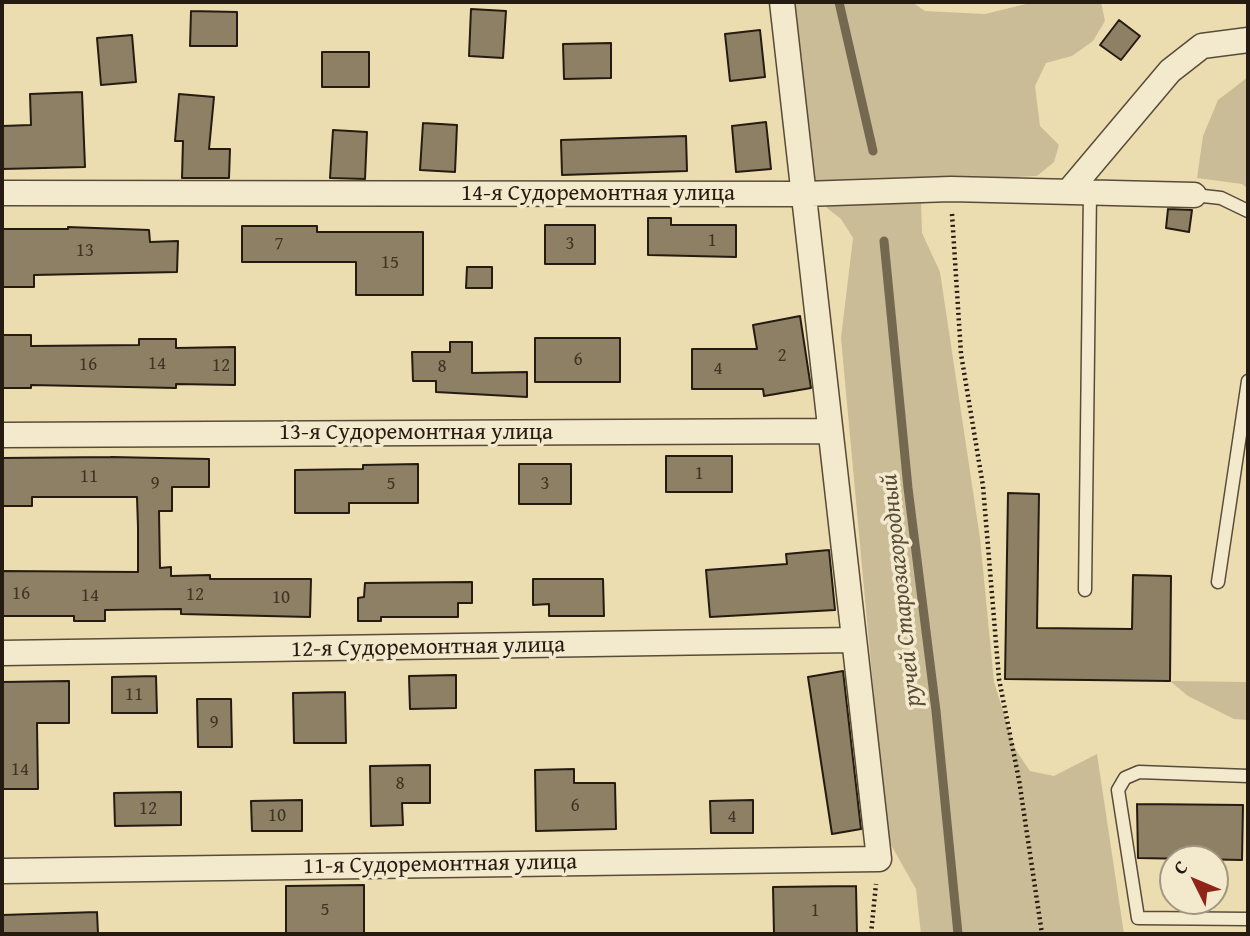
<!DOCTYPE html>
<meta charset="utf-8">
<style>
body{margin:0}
#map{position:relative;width:1250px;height:936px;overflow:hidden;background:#ecddb1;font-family:"Gentium Book Plus",serif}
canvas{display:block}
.frame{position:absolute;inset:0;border:4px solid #261b11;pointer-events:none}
.north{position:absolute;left:1159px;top:845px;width:70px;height:70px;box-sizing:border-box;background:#f3e9cc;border:2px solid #a19781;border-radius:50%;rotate:313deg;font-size:19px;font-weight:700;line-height:28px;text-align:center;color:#261b11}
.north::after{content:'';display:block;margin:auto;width:24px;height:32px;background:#8f2418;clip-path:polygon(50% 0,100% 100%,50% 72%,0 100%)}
</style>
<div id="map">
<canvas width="1250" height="936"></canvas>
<div class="frame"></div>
<div class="north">С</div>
</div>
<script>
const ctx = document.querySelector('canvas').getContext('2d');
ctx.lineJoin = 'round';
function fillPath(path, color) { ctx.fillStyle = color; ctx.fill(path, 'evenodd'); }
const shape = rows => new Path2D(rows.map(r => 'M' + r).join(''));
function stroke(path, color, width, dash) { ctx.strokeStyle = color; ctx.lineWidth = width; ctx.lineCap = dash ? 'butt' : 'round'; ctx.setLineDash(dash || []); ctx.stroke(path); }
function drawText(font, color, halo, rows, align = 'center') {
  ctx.font = font + ' "Gentium Book Plus",serif'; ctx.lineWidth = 7; ctx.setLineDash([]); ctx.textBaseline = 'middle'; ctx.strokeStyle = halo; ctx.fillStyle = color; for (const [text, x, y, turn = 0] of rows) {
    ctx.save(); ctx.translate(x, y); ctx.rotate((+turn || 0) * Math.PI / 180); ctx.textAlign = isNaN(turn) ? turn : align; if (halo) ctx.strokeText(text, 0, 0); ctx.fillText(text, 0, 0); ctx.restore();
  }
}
const green = shape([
 [790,2,912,2,925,11,985,14,1034,2,1101,2,1105,21,1093,41,1072,56,1046,63,1035,86,1040,126,1059,145,1054,162,1037,176,937,181,921,200,922,233,940,272,980,538,994,682,1015,749,1030,771,1054,776,1097,754,1124,934,921,934,916,889,891,845,885,817,841,338,853,238,841,219,827,208,814,179],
 [1248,77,1248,189,1242,184,1197,178,1203,136,1218,100],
 [1170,681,1248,682,1248,720,1234,719,1188,696]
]);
const stream = shape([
 [839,2,873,151],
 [884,241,908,488,936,711,958,934]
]);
const building = shape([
 [471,9,506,11,503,58,469,56,471,9],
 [191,11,237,12,237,46,190,46,191,11],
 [1119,20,1140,36,1121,60,1100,45,1119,20],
 [760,30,765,77,730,81,725,34,760,30],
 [132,35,136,82,101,85,97,38,132,35],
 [611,43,611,78,564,79,563,44,611,43],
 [322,52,369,52,369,87,322,87,322,52],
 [82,92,85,167,2,169,2,126,31,125,30,94,82,92],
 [179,94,214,97,209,149,230,149,229,178,182,178,183,141,175,141,179,94],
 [766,122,771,169,736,172,732,126,766,122],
 [423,123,457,125,455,172,420,170,423,123],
 [333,130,367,132,365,179,330,178,333,130],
 [686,136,687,171,562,175,561,140,686,136],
 [1168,209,1192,210,1189,232,1166,228,1168,209],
 [648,218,671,218,671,225,736,225,736,257,648,255,648,218],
 [545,225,595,225,595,264,545,264,545,225],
 [242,226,317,226,317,232,423,232,423,295,356,295,356,262,242,262,242,226],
 [68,227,149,230,150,242,178,241,177,272,34,275,34,287,2,287,2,229,68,229,68,227],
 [467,267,492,267,492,288,466,288,467,267],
 [800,316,811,388,764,396,763,389,692,389,692,349,757,349,753,325,800,316],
 [2,335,31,335,31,346,139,345,139,339,176,339,176,348,235,347,235,385,176,384,176,388,31,385,31,388,2,388,2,335],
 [535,338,620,338,620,382,535,382,535,338],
 [450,342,472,342,472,373,527,372,527,397,436,392,436,381,413,381,412,352,450,352,450,342],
 [666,456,732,456,732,492,666,492,666,456],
 [111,457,209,459,209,487,172,487,172,511,159,511,160,568,171,567,171,576,210,575,210,579,311,579,310,617,181,614,181,609,105,610,105,621,74,621,74,616,2,616,2,571,138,572,138,527,137,497,32,497,32,506,2,506,2,458,111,457],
 [418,464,418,503,349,503,349,513,295,513,295,470,363,469,363,465,418,464],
 [519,464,571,464,571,504,519,504,519,464],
 [1008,493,1039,494,1037,628,1132,629,1133,575,1171,576,1170,681,1005,679,1008,493],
 [829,550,835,610,710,617,706,570,787,564,786,554,829,550],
 [533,579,603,579,604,616,549,616,549,604,533,605,533,579],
 [472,582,472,603,458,603,458,617,381,617,381,621,358,621,358,598,364,597,365,583,472,582],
 [843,671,861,829,832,834,808,677,843,671],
 [456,675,456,708,410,709,409,676,456,675],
 [156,676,157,713,112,713,112,677,156,676],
 [69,681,69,723,37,723,38,789,2,789,2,682,69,681],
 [345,692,346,743,294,743,293,693,345,692],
 [197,699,231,699,232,747,198,747,197,699],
 [430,765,430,803,402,803,403,825,371,826,370,766,430,765],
 [574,769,574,783,615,783,616,829,536,831,535,770,574,769],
 [181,792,181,825,115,826,114,793,181,792],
 [302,800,302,831,252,831,251,801,302,800],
 [753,800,753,833,711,833,710,801,753,800],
 [1137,804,1243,805,1242,860,1138,858,1137,804],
 [364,885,364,934,286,934,286,886,364,885],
 [856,886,857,934,774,934,773,887,856,886],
 [97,912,98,934,2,934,2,915,97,912]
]);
const path = shape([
 [952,214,961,354,983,486,999,679,1019,780,1042,934],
 [871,934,876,884]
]);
const service = shape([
 [1194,195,1221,198,1248,211],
 [1218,582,1248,381],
 [1085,590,1090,192],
 [1248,776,1139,772,1125,778,1118,790,1138,918,1248,919]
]);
const minor = shape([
 [1068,192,1170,71,1202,46,1248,40],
 [2,193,804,194,951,189,1194,195],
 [2,435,830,431],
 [2,653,854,640],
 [2,871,879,859,782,2]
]);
const numberNames = [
 ["1",712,241],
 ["7",279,244],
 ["3",570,244],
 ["13",85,251],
 ["15",390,263],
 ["2",782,356],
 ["6",578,360],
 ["14",157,364],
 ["16",88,365],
 ["12",221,366],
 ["8",442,367],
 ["4",718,369],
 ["1",699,474],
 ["11",89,477],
 ["9",155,484],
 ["5",391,484],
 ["3",545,484],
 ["16",21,594],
 ["12",195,595],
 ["14",90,596],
 ["10",281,598],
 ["11",134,695],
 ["9",214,723],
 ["14",20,770],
 ["8",400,784],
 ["6",575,806],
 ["12",148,809],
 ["10",277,816],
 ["4",732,817],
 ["5",325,910],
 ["1",815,911]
];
const streetNames = [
 ["14-я Судоремонтная улица",598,194],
 ["13-я Судоремонтная улица",416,433],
 ["12-я Судоремонтная улица",428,648,-1],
 ["11-я Судоремонтная улица",440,865,-1]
];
const waterNames = [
 ["ручей Старозагородный",902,590,-96]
];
fillPath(green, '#cabc96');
stroke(stream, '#756851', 9);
fillPath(building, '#8d8064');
stroke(building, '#261b11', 2);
stroke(service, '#584c39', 15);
stroke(minor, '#584c39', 27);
stroke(path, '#261b11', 4.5, [2, 3.5]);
stroke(service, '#f3e9cc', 12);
stroke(minor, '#f3e9cc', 24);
drawText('19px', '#403426', null, numberNames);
drawText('23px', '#261b11', '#f3e9cc', streetNames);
drawText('italic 24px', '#5a4e3b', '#f3e9cc', waterNames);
</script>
